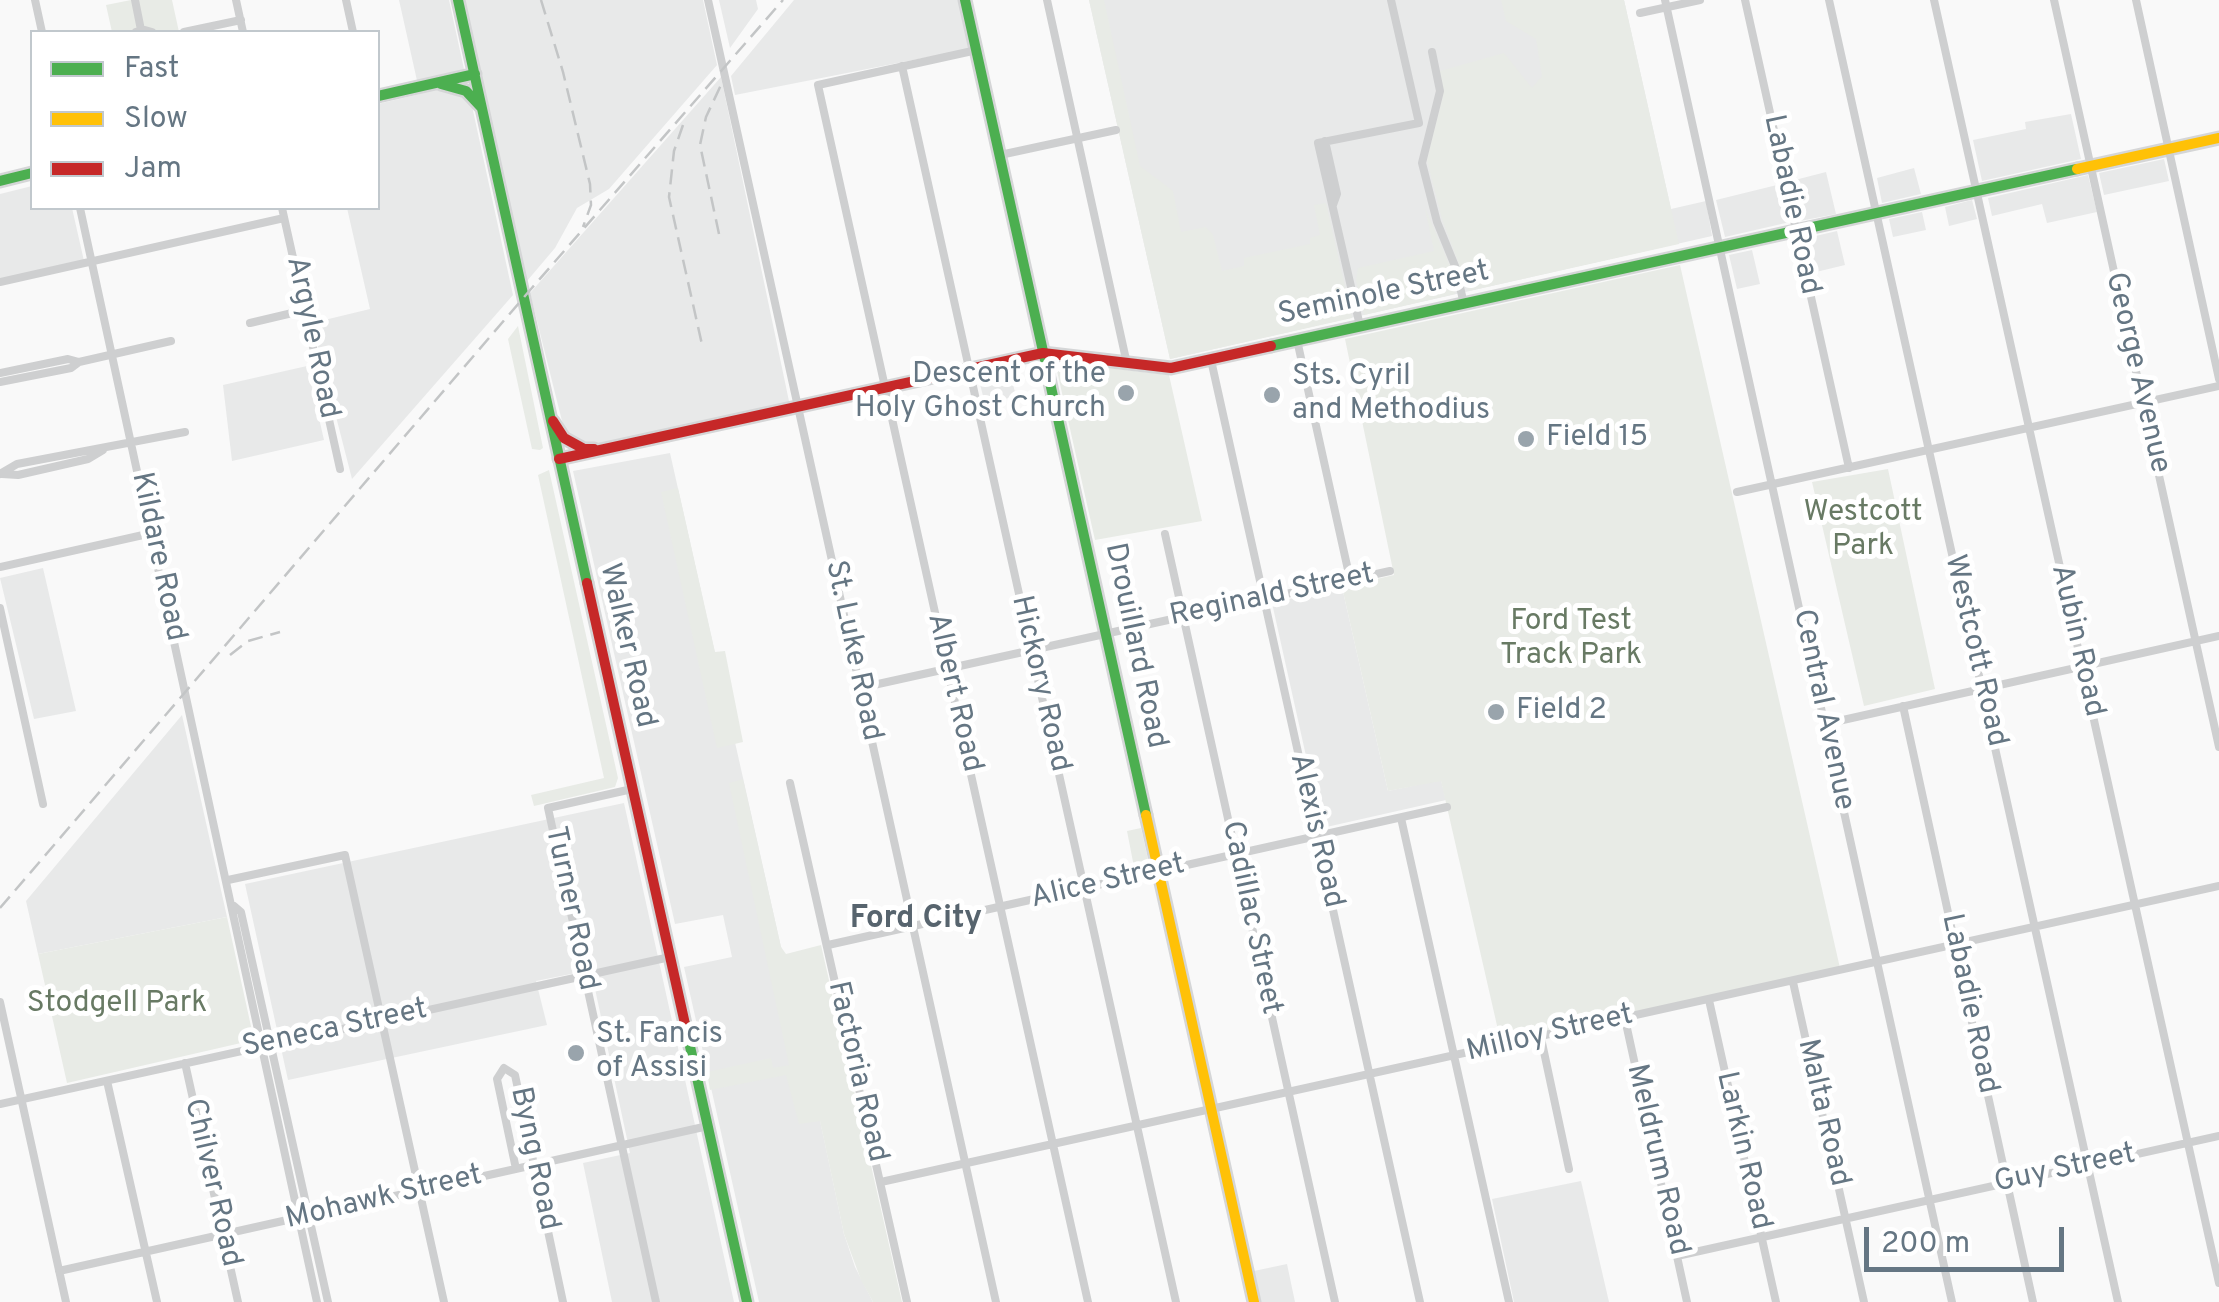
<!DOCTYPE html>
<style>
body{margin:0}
#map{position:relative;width:2219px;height:1302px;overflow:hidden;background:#f9f9f9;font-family:Overpass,sans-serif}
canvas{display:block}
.legend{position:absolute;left:30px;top:30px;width:350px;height:180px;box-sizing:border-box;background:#fff;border:2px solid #c1c8cd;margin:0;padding:12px 18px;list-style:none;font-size:30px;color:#657683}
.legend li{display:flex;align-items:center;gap:20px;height:50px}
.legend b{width:50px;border:2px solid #c1c8cd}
.scale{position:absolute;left:1864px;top:1227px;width:200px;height:45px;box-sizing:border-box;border:5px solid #657683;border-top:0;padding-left:12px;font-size:30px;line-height:35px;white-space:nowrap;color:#657683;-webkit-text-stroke:8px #fff;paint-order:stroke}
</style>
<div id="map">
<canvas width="2219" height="1302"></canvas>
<ul class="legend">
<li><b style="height:12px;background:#4caf50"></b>Fast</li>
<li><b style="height:12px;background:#ffc107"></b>Slow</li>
<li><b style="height:12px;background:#c62828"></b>Jam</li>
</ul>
<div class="scale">200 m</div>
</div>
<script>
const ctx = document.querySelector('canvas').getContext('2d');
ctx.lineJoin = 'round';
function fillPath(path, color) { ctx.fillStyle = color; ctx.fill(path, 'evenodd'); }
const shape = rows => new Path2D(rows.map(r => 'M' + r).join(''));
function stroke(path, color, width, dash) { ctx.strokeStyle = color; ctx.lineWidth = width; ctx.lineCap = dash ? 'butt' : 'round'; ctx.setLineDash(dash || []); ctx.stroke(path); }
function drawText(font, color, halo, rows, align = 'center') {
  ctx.font = font + ' Overpass,sans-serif'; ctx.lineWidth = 10; ctx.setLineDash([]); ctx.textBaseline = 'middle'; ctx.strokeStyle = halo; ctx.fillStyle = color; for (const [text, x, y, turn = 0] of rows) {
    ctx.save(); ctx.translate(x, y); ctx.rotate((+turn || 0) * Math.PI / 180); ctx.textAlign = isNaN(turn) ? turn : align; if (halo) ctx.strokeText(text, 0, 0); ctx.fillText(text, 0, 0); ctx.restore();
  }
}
const built = shape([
 [399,0,449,0,513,295,352,479,312,323,370,309,347,208,378,208,378,104,420,94],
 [463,0,703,0,717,65,609,189,577,208,555,248,527,281],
 [719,0,756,0,758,9,730,48],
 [794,0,958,0,969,49,735,95,731,76],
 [1089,0,1624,0,1671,209,1706,201,1712,236,1170,359],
 [721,77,790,406,591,450,570,439,563,425,530,293],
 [2071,114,2081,159,1982,181,1973,140,2026,129,2025,122],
 [2164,159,2169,181,2104,195,2099,173],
 [1914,168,1921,194,1882,203,1877,178],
 [1826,172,1836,214,1800,221,1791,181],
 [2088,175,2097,212,2047,223,2042,204,1992,216,1988,198],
 [1781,184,1790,222,1725,237,1716,200],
 [32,186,32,208,72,208,84,261,0,280,0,194],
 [1972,200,1977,219,1949,226,1945,207],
 [1922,212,1926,230,1893,237,1889,219],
 [1837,231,1845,265,1816,272,1807,238],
 [1752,250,1760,284,1737,289,1729,255],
 [307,366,324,440,232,461,223,385],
 [1009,369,1016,396,985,404,978,376],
 [670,453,781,947,785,954,844,1234,855,1267,873,1302,759,1302,684,967,732,957,723,915,675,924,573,471],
 [43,568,76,711,34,719,0,578],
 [1342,587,1388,791,1441,780,1446,800,1322,828,1272,603],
 [182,715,227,917,38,954,26,901],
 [624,803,734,1302,612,1302,583,1163,630,1153,591,970,536,981,547,1025,288,1080,245,884],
 [1581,1181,1609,1302,1514,1302,1492,1199],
 [1287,1264,1295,1302,1260,1302,1254,1271]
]);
const green = shape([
 [131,0,172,0,179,32,112,32,106,5],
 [1089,0,1104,0,1140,166,1173,191,1181,232,1206,227,1213,235,1222,271,1244,266,1244,258,1310,244,1310,238,1320,235,1314,205,1326,203,1352,318,1170,359],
 [1501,0,1624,0,1679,244,1469,291,1442,219,1427,160,1443,96,1440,71,1504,53,1532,88,1542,76,1536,39,1506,21],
 [1425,208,1450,266,1455,294,1364,315,1356,280,1358,268,1434,251],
 [1680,265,1840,968,1501,1043,1441,781,1388,791,1342,587,1394,575,1345,339],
 [518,326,543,448,540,450,532,449,508,339],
 [1055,362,1169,375,1202,521,1095,540],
 [1888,469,1935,689,1864,706,1812,482],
 [549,470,618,778,615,787,534,806,531,795,604,778,538,475],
 [678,488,715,652,725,651,743,742,717,748,661,492],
 [743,779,781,947,786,954,821,945,902,1302,873,1302,861,1280,844,1234,820,1121,799,1124,786,1075,710,1090,707,1072,771,1058,773,1068,789,1065,729,783],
 [1141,828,1149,864,1134,867,1127,831],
 [227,917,254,1040,67,1083,38,954]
]);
const street = shape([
 [35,0,42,32],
 [135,0,141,30],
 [236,0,243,32],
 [346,0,353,32],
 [708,0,996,1302],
 [1047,0,1127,364],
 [1665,0,1952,1302],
 [1745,0,1849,468],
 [1829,0,2118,1302],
 [1934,0,2219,1283],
 [2054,0,2219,747],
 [2136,0,2219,379],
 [1640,13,1700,0],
 [136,32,145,30,152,32],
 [184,32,241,20],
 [977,50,818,85,1088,1302],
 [1432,52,1440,91,1422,163,1437,222,1455,266,1464,304],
 [902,66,1176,1302],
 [1325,141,1337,194,1333,205],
 [1000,155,1116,130],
 [80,208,317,1302],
 [282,208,340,469],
 [0,282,284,218],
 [250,323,305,310],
 [1360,326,1318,143,1419,123,1391,0],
 [1297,340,1350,579],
 [1211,360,1420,1302],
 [0,373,68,359,79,362],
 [0,382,71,368,79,362,171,341],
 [0,474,17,464,185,432],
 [2,474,18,475,88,459,103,450],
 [1737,492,2219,386],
 [1165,534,1335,1302],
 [0,567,152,533],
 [0,608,43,804],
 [860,688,1390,571],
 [1903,706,2033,1302],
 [1825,724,2219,636],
 [790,783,907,1302],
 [632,789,548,808,656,1302],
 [1401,818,1509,1302],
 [228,880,345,855,444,1302],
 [234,906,241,912,328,1302],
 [828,945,1447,807],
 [1793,982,1864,1302],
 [1709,1000,1776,1302],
 [0,1002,66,1302],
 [1625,1019,1687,1302],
 [1541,1038,1569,1169],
 [185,1063,238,1302],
 [107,1081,157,1302],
 [0,1104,670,957],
 [516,1169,497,1079,504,1068,515,1075,563,1302],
 [881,1182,2219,886],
 [1677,1256,2219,1136],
 [59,1271,708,1126]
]);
const fast = shape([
 [458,0,587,583],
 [965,0,1146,815],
 [441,84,466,91,481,107],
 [378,96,475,74],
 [0,181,32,173],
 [1271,346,2077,169],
 [685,1024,747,1302]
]);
const slow = shape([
 [2077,169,2219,138],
 [1146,815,1254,1302]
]);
const jam = shape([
 [553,421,564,438,584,449,594,449],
 [559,459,1043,353,1171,368,1271,346],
 [587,583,685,1024]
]);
const rail = shape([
 [541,0,563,72,590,184,591,205,583,227],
 [683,125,674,151,669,197,703,349],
 [719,234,700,145,706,117,721,85],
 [230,655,248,641,280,632],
 [0,908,531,289,783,0]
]);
const markers = [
 [1126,393,10,"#99a4ac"],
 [1272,395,10,"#99a4ac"],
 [1526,439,10,"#99a4ac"],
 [1496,712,10,"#99a4ac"],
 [576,1053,10,"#99a4ac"]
];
const streetNames = [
 ["Labadie Road",1790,205,78],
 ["Seminole Street",1384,295,-12],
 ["Argyle Road",311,338,78],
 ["George Avenue",2136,373,77],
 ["Kildare Road",157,557,78],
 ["Reginald Street",1272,597,-12],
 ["Aubin Road",2076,641,77],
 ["Walker Road",626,646,77],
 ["Drouillard Road",1134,646,78],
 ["St. Luke Road",852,651,78],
 ["Westcott Road",1974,651,77],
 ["Hickory Road",1039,684,77],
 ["Albert Road",953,693,77],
 ["Central Avenue",1822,710,78],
 ["Alexis Road",1315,831,77],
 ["Alice Street",1108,883,-13],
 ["Turner Road",570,909,78],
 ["Cadillac Street",1250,918,78],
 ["Labadie Road",1968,1004,78],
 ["Seneca Street",335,1030,-12],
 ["Milloy Street",1550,1035,-13],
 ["Factoria Road",856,1072,77],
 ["Malta Road",1822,1113,77],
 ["Larkin Road",1742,1151,77],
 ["Byng Road",533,1159,78],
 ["Meldrum Road",1656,1160,77],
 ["Guy Street",2065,1170,-12],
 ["Chilver Road",211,1183,77],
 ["Mohawk Street",384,1199,-13]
];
const poiNames = [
 ["Descent of the",1106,376,"right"],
 ["Holy Ghost Church",1106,410,"right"],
 ["Sts. Cyril",1292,378],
 ["and Methodius",1292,412],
 ["Field 15",1546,439],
 ["Field 2",1516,712],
 ["St. Fancis",596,1036],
 ["of Assisi",596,1070]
];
const parkNames = [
 ["Westcott",1863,514],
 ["Park",1863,548],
 ["Ford Test",1571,623],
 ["Track Park",1571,657],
 ["Stodgell Park",117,1005]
];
const neighbourhoodNames = [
 ["Ford City",916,921]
];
fillPath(built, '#e8e9e9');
fillPath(green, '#e8ebe6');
stroke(fast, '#d5d6d7', 15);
stroke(slow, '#d5d6d7', 15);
stroke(jam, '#d5d6d7', 15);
stroke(street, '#cecfd0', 8);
stroke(fast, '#4caf50', 10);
stroke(slow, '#ffc107', 10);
stroke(jam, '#c62828', 10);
stroke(rail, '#c3c5c6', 2.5, [15, 8]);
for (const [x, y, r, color] of markers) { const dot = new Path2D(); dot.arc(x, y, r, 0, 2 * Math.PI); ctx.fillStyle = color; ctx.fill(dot); stroke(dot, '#fff', 4); }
drawText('30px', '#657683', '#fff', streetNames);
drawText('30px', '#657683', '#fff', poiNames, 'left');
drawText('30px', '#687a64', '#fff', parkNames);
drawText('bold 32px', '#57646e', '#fff', neighbourhoodNames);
</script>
